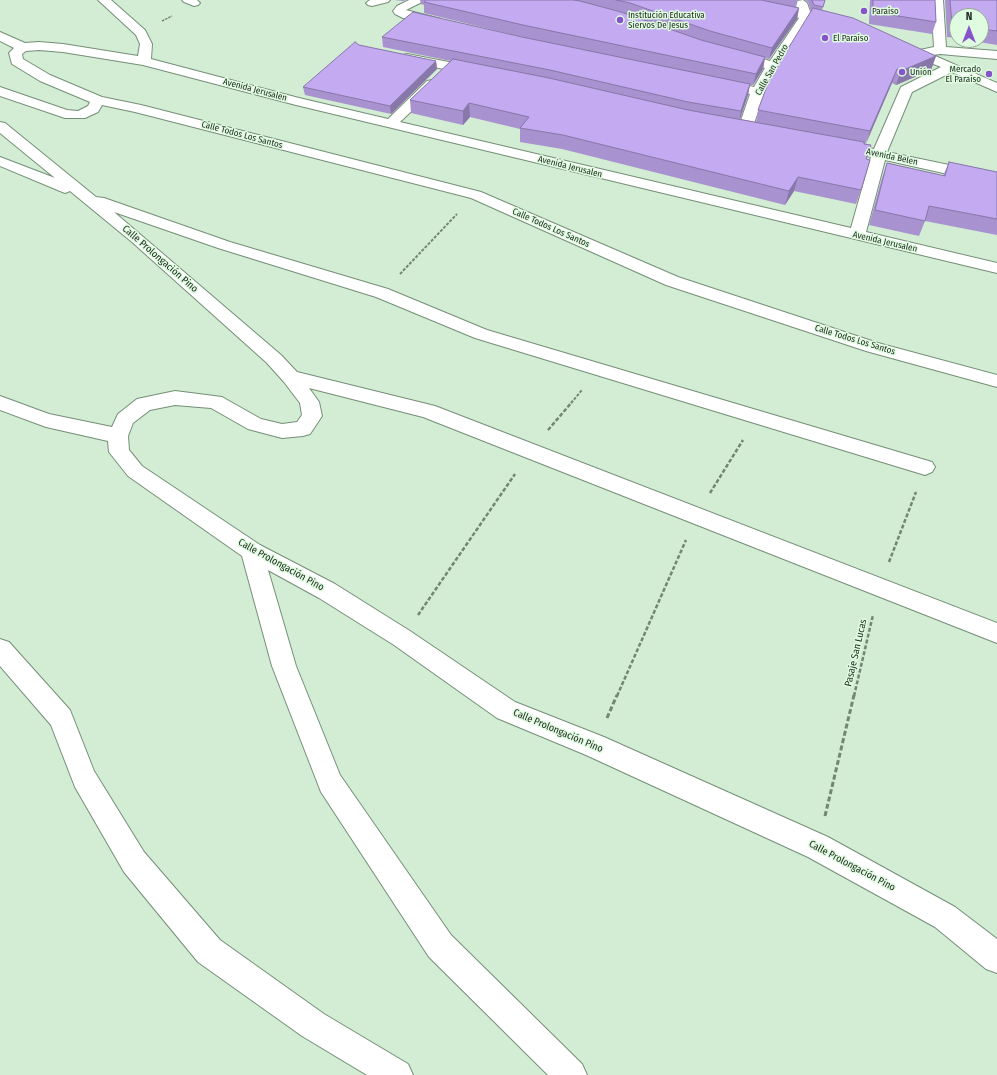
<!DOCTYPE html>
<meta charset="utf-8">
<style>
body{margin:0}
#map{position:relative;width:997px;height:1075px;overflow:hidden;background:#d2edd3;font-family:"Fira Sans Condensed",sans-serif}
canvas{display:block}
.north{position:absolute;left:949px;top:8px;width:40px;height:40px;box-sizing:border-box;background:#dffbe0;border:1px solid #95a995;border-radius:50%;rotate:0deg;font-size:11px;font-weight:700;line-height:16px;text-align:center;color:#252f25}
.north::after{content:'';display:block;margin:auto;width:14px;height:18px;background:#8653cb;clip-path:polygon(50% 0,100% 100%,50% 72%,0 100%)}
</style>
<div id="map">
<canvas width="997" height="1075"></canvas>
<div class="north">N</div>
</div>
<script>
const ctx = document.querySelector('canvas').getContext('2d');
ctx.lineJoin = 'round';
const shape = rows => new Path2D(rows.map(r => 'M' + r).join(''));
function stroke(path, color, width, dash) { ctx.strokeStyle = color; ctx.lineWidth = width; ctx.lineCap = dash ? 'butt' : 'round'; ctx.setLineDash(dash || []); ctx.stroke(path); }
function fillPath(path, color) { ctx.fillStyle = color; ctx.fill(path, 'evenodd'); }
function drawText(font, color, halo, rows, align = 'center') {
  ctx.font = font + ' "Fira Sans Condensed",sans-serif'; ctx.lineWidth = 3; ctx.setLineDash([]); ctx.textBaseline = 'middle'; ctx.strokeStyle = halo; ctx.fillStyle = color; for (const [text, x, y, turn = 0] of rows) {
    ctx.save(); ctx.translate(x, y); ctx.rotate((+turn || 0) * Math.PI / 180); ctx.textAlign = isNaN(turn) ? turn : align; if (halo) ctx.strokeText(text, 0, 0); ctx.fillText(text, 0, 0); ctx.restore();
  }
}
const pathFar3 = shape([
 [162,21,172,16]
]);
const pathFar2 = shape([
 [400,274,457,214],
 [571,403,582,390]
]);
const pathFar1 = shape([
 [548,430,572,402],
 [710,493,743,440],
 [889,562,916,492],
 [418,615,515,474],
 [617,696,686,540],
 [854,696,873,615]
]);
const path = shape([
 [607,718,617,695],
 [825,816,854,695]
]);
const minor = shape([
 [98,0,111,0,145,30,152,44,151,59,299,98,388,119,427,81,432,80,437,81,439,84,437,87,400,122,851,228,871,157,835,149,833,146,835,143,840,142,874,149,901,87,941,67,903,52,901,49,903,46,907,45,920,50,934,47,931,0,943,0,946,47,997,51,997,59,940,54,933,55,997,83,997,92,952,72,912,92,887,152,997,175,997,185,885,160,866,232,997,263,997,273,296,105,143,65,63,52,39,50,26,51,22,54,23,59,50,75,102,97,141,105,481,192,678,277,878,343,997,375,997,387,866,351,666,285,471,198,135,112,102,105,98,112,85,118,65,118,0,96,0,87,67,110,78,111,88,106,90,102,40,81,12,64,9,53,14,48,0,41,0,32,25,43,39,42,63,44,138,56,140,44,136,35,98,0],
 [182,0,197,0,200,3,198,5,194,6,184,2,182,0],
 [370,0,390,0,388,2,372,6,368,5,366,3,370,0],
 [409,0,424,0,422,2,406,10,441,19,443,22,441,25,437,26,403,18,395,14,393,11,397,6,409,0],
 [721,0,744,0,798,11,795,3,797,1,803,0,807,3,811,14,842,21,844,24,842,27,838,28,809,20,765,92,752,129,750,132,745,133,740,132,738,129,750,94,714,87,712,84,714,81,719,80,754,87,765,68,732,58,730,55,732,52,736,51,770,61,799,18,727,3,723,2,721,0],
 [407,54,475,67,480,68,481,71,480,74,475,75,403,61,401,58,403,55,407,54],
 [0,122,5,123,96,197,104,198,230,242,388,289,487,330,932,462,935,467,932,472,925,475,475,338,376,297,218,248,114,212,281,355,297,372,435,406,997,623,997,643,423,417,309,388,319,402,322,416,310,434,303,436,282,438,248,429,211,408,175,405,150,410,133,423,128,436,129,450,142,466,260,545,335,584,410,631,515,702,604,737,828,837,955,907,997,939,997,973,986,969,935,927,808,857,586,755,497,718,394,645,319,598,268,570,296,666,340,775,451,935,582,1064,587,1075,548,1075,429,957,321,792,272,666,242,556,128,476,109,452,108,441,46,427,0,410,0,396,49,414,112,427,118,414,137,399,175,391,222,397,261,419,282,424,297,422,302,415,300,403,284,382,267,363,132,242,70,191,65,193,60,191,0,166,0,157,55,178,0,133,0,122],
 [0,639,9,642,70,710,94,771,144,852,220,940,324,1014,408,1064,413,1075,367,1075,302,1036,198,962,124,872,75,787,51,725,0,666,0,639]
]);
const wall = shape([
 [394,0,406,0,403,1],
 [420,0,798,0,796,7,799,8,797,19,769,59,765,58,763,69,753,85,750,85,748,95,740,119,756,122,758,110,811,11,808,2,805,0,825,0,822,10,936,56,931,70,896,85,892,83,865,144,866,159,861,190,856,204,794,191,785,205,562,149,520,142,520,129,470,117,463,125,411,113,410,100,451,61,383,47,382,37,522,37,690,72,522,37,424,13,424,5,421,4],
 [870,0,935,0,936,22,932,34,869,24],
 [945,0,997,0,997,45,967,40,981,40,981,16,957,16,957,38,947,37],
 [359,45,436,61,437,69,391,114,305,95,303,87],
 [949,162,997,172,997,235,925,221,919,236,869,225,882,178,887,163,943,176]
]);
const shadedWall = shape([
 [799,8,797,19,769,59,772,48],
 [936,56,931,70,896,85,901,71],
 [765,57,763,69,753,85,756,74],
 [436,61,437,69,391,114,390,106],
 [897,69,892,83,865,146,870,131],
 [750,84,748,95,739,122,741,111],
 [469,103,470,117,463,125,463,111],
 [798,177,794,191,785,205,789,191]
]);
const building = shape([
 [426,0,573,0,580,1,621,12,701,40,765,57,756,74,523,25,424,2,426,0],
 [616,0,761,0,799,8,772,48,710,31,630,3,616,0],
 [812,0,825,0,823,7,814,5,812,0],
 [873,0,935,0,936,22,873,12,873,0],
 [950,0,997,0,997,31,981,29,981,16,957,16,957,25,952,24,950,0],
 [813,8,853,18,936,56,901,71,897,69,870,131,758,110,770,78,813,8],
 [413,12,522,37,750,84,741,111,688,102,550,70,382,37,413,12],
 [355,42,359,45,436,61,390,106,303,87,355,42],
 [453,59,549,78,688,110,864,142,864,144,871,145,866,159,870,160,861,190,798,177,789,191,563,135,520,128,529,117,469,103,463,111,410,100,453,59],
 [949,162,997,172,997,219,929,206,925,221,875,210,887,163,945,176,949,162]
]);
const markers = [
 [864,11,4,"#8653cb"],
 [620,20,4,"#8653cb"],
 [825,38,4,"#8653cb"],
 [902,72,4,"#8653cb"],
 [989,74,4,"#8653cb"]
];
const farPoinames = [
 ["Paraíso",872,11],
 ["Institución Educativa",628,15],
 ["Siervos De Jesus",628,25],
 ["El Paraíso",833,38],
 ["Mercado",981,69,"right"],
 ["El Paraíso",981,79,"right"],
 ["Unión",910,72]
];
const farStreetnames = [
 ["Calle San Pedro",772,70,-60],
 ["Avenida Jerusalen",255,90,15],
 ["Calle Todos Los Santos",242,135,15],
 ["Avenida Belen",892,157,12],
 ["Avenida Jerusalen",570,167,14],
 ["Calle Todos Los Santos",551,228,24],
 ["Avenida Jerusalen",885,242,13],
 ["Calle Todos Los Santos",855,340,17]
];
const streetNames = [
 ["Calle Prolongación Pino",160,259,41],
 ["Calle Prolongación Pino",281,565,29],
 ["Pasaje San Lucas",856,653,-77],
 ["Calle Prolongación Pino",558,731,23],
 ["Calle Prolongación Pino",852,866,28]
];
stroke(minor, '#758f77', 2);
stroke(pathFar3, '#738574', 1.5, [2.5, 1]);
stroke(pathFar2, '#738574', 2, [3, 1.5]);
stroke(pathFar1, '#738574', 2.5, [4, 2]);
stroke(path, '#738574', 3, [5, 2.5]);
fillPath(minor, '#fff');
fillPath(wall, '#a892cf');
fillPath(shadedWall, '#8877a9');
fillPath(building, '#c3aaf1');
stroke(building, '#8877a9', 1);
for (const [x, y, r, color] of markers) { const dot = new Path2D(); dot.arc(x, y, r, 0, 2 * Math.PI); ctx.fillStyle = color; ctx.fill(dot); stroke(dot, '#dffbe0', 1.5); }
drawText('9px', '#252f25', '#dffbe0', farPoinames, 'left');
drawText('9px', '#252f25', '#dffbe0', farStreetnames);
drawText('10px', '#252f25', '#dffbe0', streetNames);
</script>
